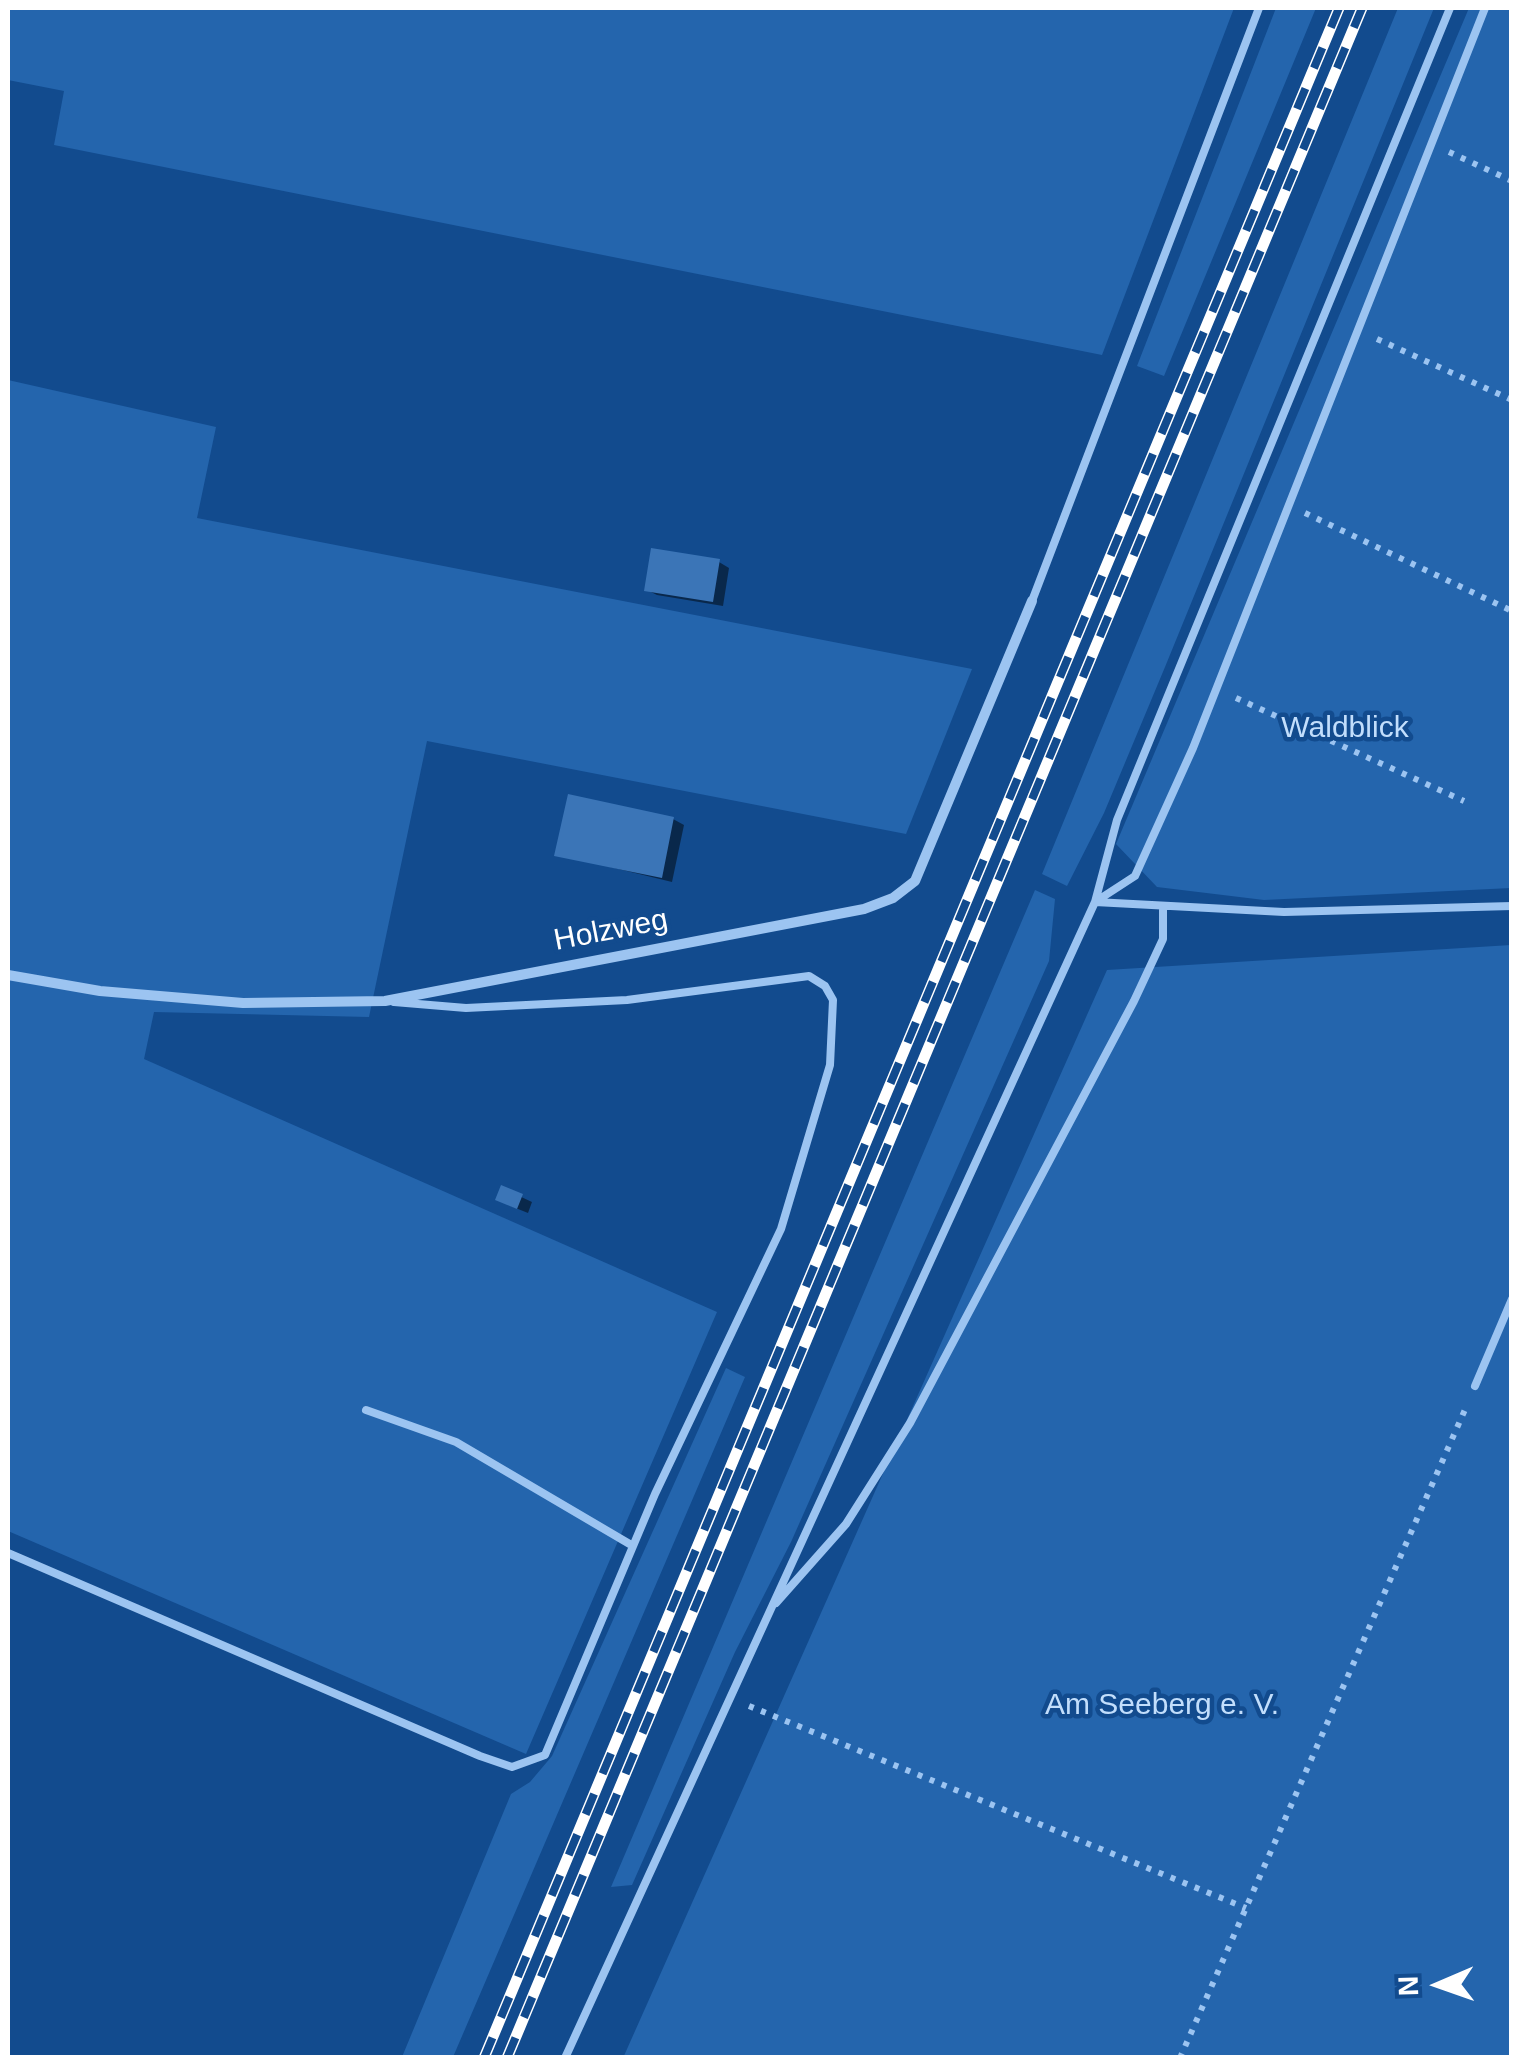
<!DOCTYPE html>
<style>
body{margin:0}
#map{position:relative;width:1519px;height:2065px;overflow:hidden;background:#124b8e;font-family:Arial,sans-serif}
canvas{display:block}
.frame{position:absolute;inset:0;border:10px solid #fff;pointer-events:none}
.north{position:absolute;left:1389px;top:1935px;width:100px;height:100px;-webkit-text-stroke:8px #124b8e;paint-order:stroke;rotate:268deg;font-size:28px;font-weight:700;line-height:40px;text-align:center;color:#fff}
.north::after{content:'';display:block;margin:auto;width:35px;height:45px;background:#fff;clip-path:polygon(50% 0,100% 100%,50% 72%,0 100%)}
</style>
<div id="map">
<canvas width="1519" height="2065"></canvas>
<div class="frame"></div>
<div class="north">N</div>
</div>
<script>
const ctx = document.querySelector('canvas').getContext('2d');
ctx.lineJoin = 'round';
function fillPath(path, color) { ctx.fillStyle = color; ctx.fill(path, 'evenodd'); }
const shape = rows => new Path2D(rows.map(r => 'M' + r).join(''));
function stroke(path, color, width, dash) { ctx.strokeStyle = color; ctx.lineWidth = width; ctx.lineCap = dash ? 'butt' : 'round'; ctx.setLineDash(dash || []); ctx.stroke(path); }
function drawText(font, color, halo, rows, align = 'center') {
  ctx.font = font + ' Arial,sans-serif'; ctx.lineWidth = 9; ctx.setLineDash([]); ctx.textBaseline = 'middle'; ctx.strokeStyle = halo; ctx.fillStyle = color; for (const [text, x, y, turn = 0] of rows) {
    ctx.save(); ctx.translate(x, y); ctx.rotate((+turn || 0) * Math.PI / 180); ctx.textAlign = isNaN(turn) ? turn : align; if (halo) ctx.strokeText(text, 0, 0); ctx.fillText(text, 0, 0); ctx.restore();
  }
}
const green = shape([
 [8,8,1234,8,1102,355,54,145,64,91,8,80],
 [1276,8,1316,8,1164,376,1137,366],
 [1398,8,1434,8,1165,667,1104,813,1067,886,1042,874],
 [1469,8,1511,8,1511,888,1264,900,1157,887,1116,844],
 [8,380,216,427,197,518,972,669,906,834,427,741,369,1017,154,1012,144,1059,717,1312,526,1754,8,1531],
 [1035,890,1055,899,1049,961,791,1542,735,1652,632,1885,611,1887],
 [1511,945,1511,2057,623,2058,1107,970],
 [726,1368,745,1377,453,2057,402,2057,511,1794,530,1782,552,1756]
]);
const shadow = shape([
 [719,562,729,568,723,606,657,595,647,590],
 [673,819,684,825,672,882,557,854],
 [502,1188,532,1202,528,1213,508,1205]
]);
const building = shape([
 [651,548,720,559,713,602,644,591],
 [568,794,674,817,662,878,554,856],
 [501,1185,523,1194,517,1209,495,1200]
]);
const path = shape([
 [1449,152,1512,181],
 [1377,339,1512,400],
 [1305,513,1512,611],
 [1236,698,1464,801],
 [749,1706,1246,1908],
 [1180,2058,1467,1405]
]);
const service = shape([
 [1032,601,1259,8],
 [1095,902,1135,876,1193,748,1485,8],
 [1095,902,1284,912,1512,906],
 [1475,1386,1512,1299],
 [366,1410,456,1442,633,1546],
 [8,1553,480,1756,512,1767,545,1755,655,1494,781,1229,830,1065,833,1000,825,986,809,976,627,1000,466,1008,394,1002],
 [776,1603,846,1524,910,1423,1134,1001,1163,939,1163,906],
 [565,2058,1095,902,1117,820,1450,8]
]);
const minor = shape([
 [8,975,100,991,243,1003,385,1001,864,909,893,898,915,881,1032,601]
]);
const rail = shape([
 [484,2058,1339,8],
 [507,2058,1362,8]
]);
const parkNames = [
 ["Waldblick",1345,729],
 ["Am Seeberg e. V.",1162,1706]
];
const streetNames = [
 ["Holzweg",611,931,-11]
];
fillPath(green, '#2465ad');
fillPath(shadow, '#0007');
fillPath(building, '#3b75b7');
stroke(path, '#9cc4f1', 6, [5, 8]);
stroke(service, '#9cc4f1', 8);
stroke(minor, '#9cc4f1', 10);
stroke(rail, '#fff', 11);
stroke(rail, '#124b8e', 8, [22]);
drawText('30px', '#c2defc', '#124b8e', parkNames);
drawText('30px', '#fff', '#124b8e', streetNames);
</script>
